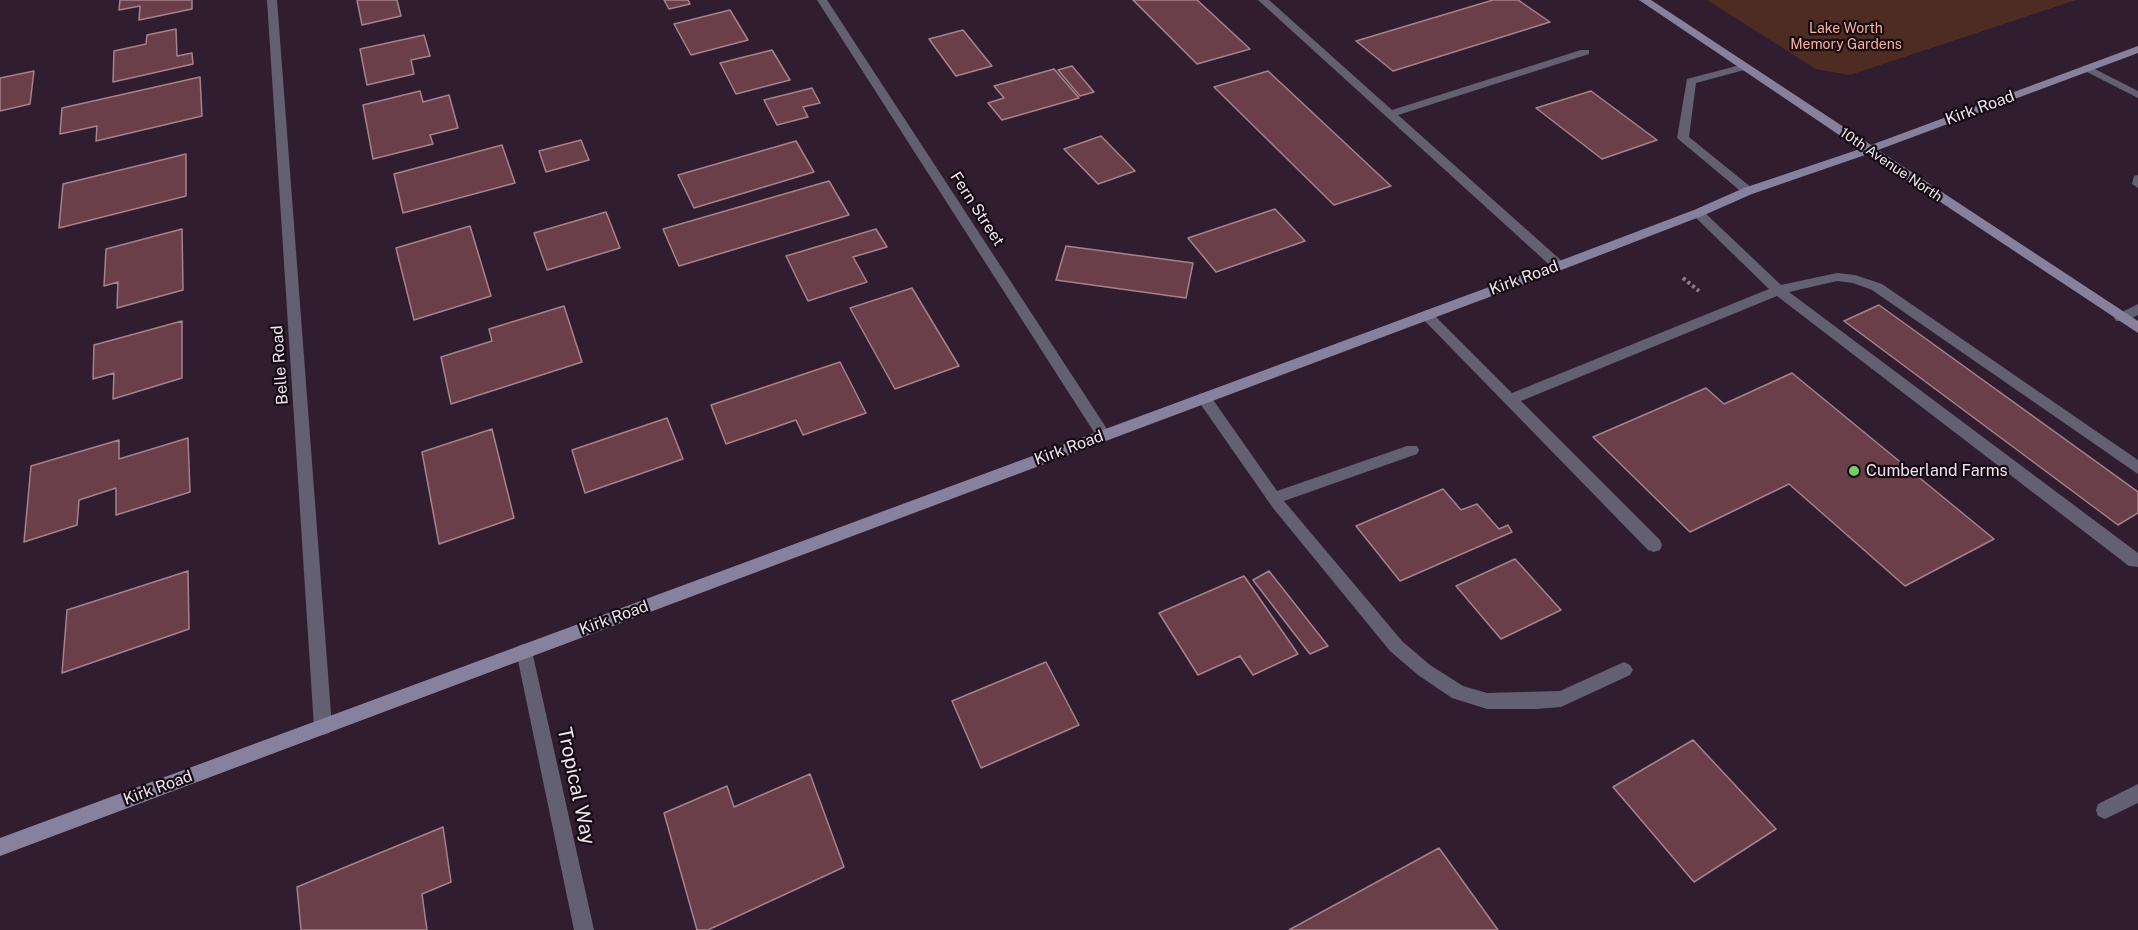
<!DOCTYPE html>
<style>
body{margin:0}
canvas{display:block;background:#311d30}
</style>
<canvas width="2138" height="930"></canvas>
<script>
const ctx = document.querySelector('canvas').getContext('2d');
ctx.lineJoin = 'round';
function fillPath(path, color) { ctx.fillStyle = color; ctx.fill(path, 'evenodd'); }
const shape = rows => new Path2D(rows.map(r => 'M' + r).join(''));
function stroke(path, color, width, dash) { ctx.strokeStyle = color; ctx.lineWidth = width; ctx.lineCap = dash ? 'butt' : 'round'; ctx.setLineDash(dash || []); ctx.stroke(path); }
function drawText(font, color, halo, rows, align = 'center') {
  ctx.font = font + ' "Public Sans",sans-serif'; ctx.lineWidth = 4.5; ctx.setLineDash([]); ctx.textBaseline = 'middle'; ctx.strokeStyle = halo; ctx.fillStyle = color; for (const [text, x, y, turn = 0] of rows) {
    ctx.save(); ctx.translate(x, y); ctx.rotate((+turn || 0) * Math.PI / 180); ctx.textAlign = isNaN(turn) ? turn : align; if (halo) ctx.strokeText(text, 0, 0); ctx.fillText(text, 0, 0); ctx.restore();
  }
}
const green = shape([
 [1707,0,2076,0,1850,75,1816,69]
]);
const building = shape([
 [120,0,192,0,192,9,139,20,140,6,119,10,120,0],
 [357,0,397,0,401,16,362,25,357,0],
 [664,0,688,0,690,4,669,9,664,0],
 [1133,0,1197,0,1250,49,1197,64,1133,0],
 [1493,0,1518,0,1550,22,1393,71,1356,41,1493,0],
 [730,10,748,40,691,55,674,24,730,10],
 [176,29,177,56,192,53,193,64,113,82,114,51,146,44,147,35,176,29],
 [963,30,992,66,956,76,929,39,963,30],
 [424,35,430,56,411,60,414,74,367,85,360,49,424,35],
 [772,50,790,80,736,94,720,63,772,50],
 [1072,66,1094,92,1080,96,1058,70,1072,66],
 [1054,69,1079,98,1002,120,988,103,1004,98,994,86,1054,69],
 [34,71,30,104,0,111,0,78,34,71],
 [1268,71,1391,186,1334,205,1214,87,1268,71],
 [200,77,202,116,96,141,97,126,60,134,62,108,200,77],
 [812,88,820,103,803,107,808,117,777,125,764,100,812,88],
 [420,91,423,102,449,95,458,128,430,135,433,144,373,159,363,105,420,91],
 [1591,91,1657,140,1602,159,1536,108,1591,91],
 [1101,136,1135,171,1098,184,1064,149,1101,136],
 [581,140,589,160,546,172,539,151,581,140],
 [796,141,814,172,694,208,678,175,796,141],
 [502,145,515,183,403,213,394,174,502,145],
 [186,154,186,196,59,228,63,184,186,154],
 [829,181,849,215,679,266,663,229,829,181],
 [1275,209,1305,241,1216,272,1188,238,1275,209],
 [606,212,620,248,547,270,534,233,606,212],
 [470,226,491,296,414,320,396,248,470,226],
 [182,229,183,290,117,308,118,282,104,286,106,249,182,229],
 [876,229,887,247,853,257,867,282,808,301,786,256,876,229],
 [1066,246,1193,263,1186,298,1056,280,1066,246],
 [912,288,959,366,895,389,850,308,912,288],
 [1879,305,2138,492,2138,513,2118,525,1844,321,1879,305],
 [564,306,582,362,451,404,441,357,492,341,489,329,564,306],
 [182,321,182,378,113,399,114,373,93,379,94,345,182,321],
 [840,362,866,413,803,435,796,420,726,444,711,405,840,362],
 [1792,373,1994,539,1905,586,1789,484,1690,532,1593,437,1706,388,1724,404,1792,373],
 [667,418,683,459,585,493,572,450,667,418],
 [492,429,514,518,439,544,422,452,492,429],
 [188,438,190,492,116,515,116,488,79,500,77,525,24,542,31,466,119,440,119,459,188,438],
 [1443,489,1461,510,1477,504,1499,529,1508,525,1512,532,1400,581,1356,526,1443,489],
 [1515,559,1561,610,1501,639,1456,586,1515,559],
 [188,571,189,629,62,673,67,610,188,571],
 [1269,571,1328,646,1310,654,1253,580,1269,571],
 [1244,576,1298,654,1253,675,1240,656,1198,675,1159,613,1244,576],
 [1046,662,1079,725,981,768,952,701,1046,662],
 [1693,740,1776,829,1694,882,1613,787,1693,740],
 [810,774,844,867,708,930,697,930,664,813,727,786,734,807,810,774],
 [443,827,451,882,422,894,427,930,301,930,297,887,443,827],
 [1439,848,1498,930,1289,930,1439,848]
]);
const path = shape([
 [1683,278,1699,291]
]);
const lane = shape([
 [1258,0,1269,0,1392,110,1581,50,1589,50,1589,54,1398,115,1564,263,1565,266,1564,269,1554,269,1258,0],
 [1744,64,1748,65,1748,69,1696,83,1689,137,1752,188,1752,194,1748,195,1744,194,1677,138,1687,79,1744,64],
 [2087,65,2138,91,2138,98,2083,70,2083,66,2087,65],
 [2138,175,2138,188,2132,184,2134,176,2138,175],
 [1698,209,1702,210,1781,285,1837,273,1855,275,1882,284,2138,460,2138,474,1872,290,1853,283,1837,281,1789,292,2138,553,2138,567,2129,566,1777,296,1521,401,1660,540,1662,545,1660,550,1654,552,1648,550,1419,315,1426,310,1431,312,1512,393,1769,289,1694,216,1692,213,1698,209],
 [2138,304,2138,315,2126,321,2116,321,2114,318,2116,315,2138,304],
 [1204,393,1209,394,1277,491,1407,446,1417,446,1419,450,1417,454,1284,501,1402,641,1430,665,1463,686,1487,693,1560,691,1624,662,1630,665,1633,670,1630,675,1561,707,1536,709,1487,709,1452,698,1418,675,1390,651,1273,508,1199,402,1197,398,1199,394,1204,393],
 [2138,784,2138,803,2105,819,2098,816,2096,810,2098,804,2138,784]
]);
const street = shape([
 [267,0,277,0,332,727,329,733,323,735,317,733,314,727,267,0],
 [817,0,827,0,1109,432,1111,436,1109,440,1099,440,817,0],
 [524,644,530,646,532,651,594,930,574,930,516,651,518,646,524,644]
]);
const secondary = shape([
 [1639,0,1651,0,1871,145,2138,46,2138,53,1878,150,2138,321,2138,333,1868,154,1752,194,1702,216,1564,269,0,856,0,838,1554,263,1694,210,1744,188,1860,149,1639,0]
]);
const markers = [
 [1854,471,6,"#6fd35f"]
];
const farParknames = [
 ["Lake Worth",1846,29],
 ["Memory Gardens",1846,45]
];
const farStreetnames = [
 ["10th Avenue North",1891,165,34]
];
const streetNames = [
 ["Kirk Road",1980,108,-20],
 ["Fern Street",977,209,57],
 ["Kirk Road",1524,278,-20],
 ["Belle Road",280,365,-94],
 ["Kirk Road",1069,448,-20],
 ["Kirk Road",614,618,-20],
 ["Kirk Road",158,788,-20]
];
const poiNames = [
 ["Cumberland Farms",1866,471]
];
const nearStreetnames = [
 ["Tropical Way",576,786,78]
];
fillPath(green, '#4f2c22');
fillPath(building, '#6a3f4a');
stroke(building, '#a6828b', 1.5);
stroke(path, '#8d7b8c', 4, [3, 3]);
fillPath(lane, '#636072');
fillPath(street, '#636072');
fillPath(secondary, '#87819d');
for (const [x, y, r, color] of markers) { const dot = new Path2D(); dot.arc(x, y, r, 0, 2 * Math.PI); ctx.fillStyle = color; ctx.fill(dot); stroke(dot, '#140b13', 2); }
drawText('14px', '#fbb19b', '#140b13', farParknames);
drawText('14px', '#f1e3f0', '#140b13', farStreetnames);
drawText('16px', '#f1e3f0', '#140b13', streetNames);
drawText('16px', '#f1e3f0', '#140b13', poiNames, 'left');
drawText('20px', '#f1e3f0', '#140b13', nearStreetnames);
</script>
